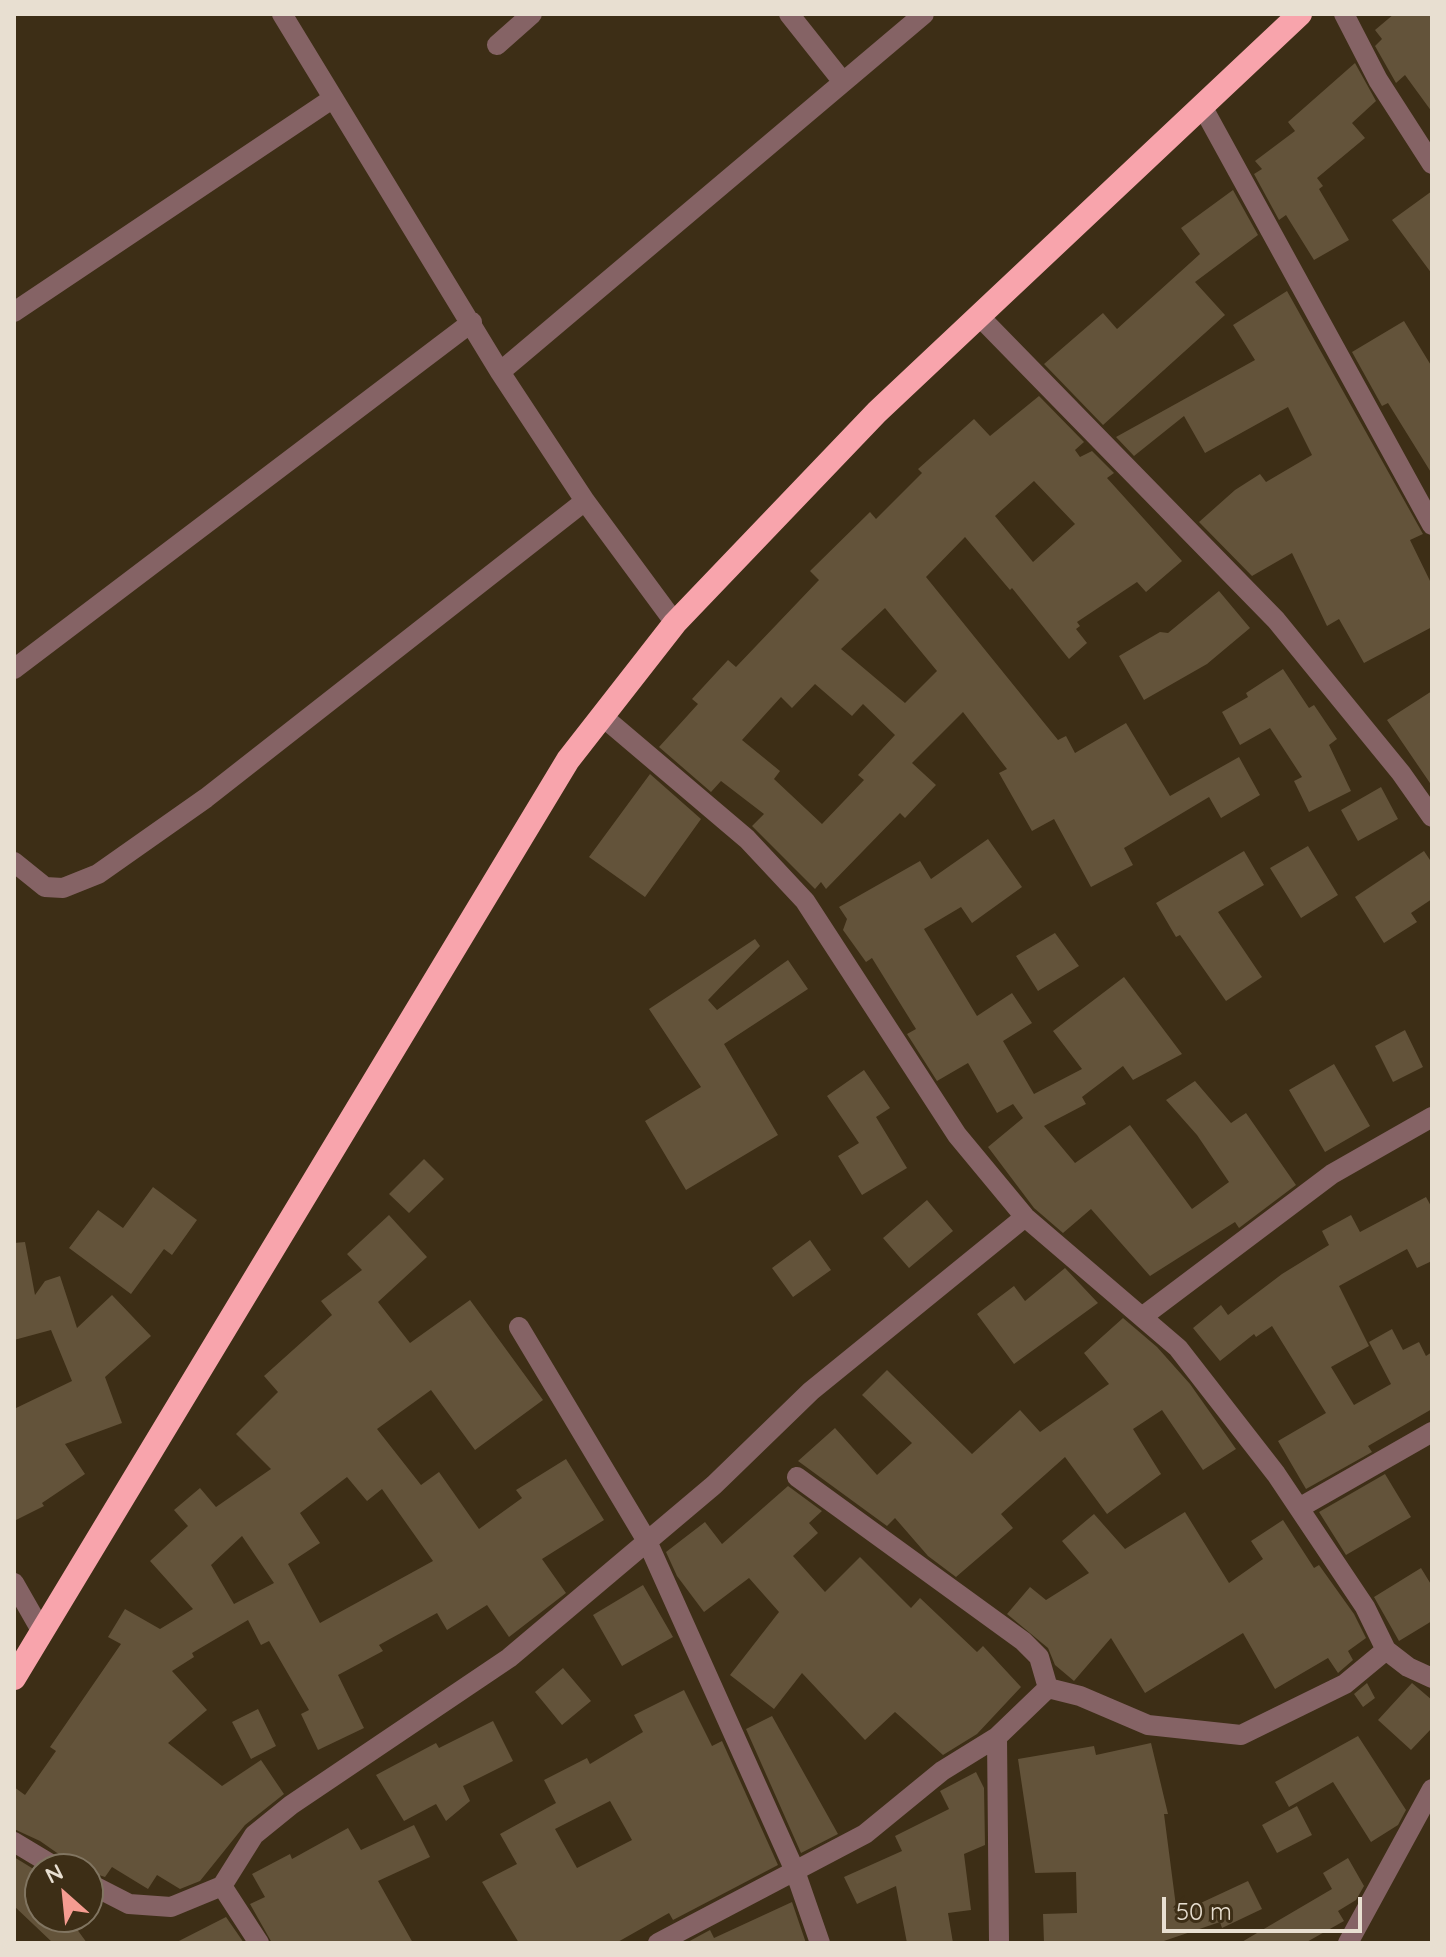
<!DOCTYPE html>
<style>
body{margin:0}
#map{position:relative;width:1446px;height:1957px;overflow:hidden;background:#3d2e16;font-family:Quicksand,sans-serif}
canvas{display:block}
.frame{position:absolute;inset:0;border:16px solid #e8dfd1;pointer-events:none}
.north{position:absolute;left:24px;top:1853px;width:80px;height:80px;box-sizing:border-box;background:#3d2e16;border:2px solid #817561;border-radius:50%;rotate:333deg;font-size:22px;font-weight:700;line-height:32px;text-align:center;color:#e8dfd1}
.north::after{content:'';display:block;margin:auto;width:28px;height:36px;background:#f59c91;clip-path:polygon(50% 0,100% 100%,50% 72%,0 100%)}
.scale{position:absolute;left:1162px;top:1897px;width:200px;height:36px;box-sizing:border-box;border:4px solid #e8dfd1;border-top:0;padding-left:10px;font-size:24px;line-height:28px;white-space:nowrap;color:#e8dfd1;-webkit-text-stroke:6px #3d2e16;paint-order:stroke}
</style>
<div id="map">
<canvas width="1446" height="1957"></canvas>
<div class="frame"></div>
<div class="north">N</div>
<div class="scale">50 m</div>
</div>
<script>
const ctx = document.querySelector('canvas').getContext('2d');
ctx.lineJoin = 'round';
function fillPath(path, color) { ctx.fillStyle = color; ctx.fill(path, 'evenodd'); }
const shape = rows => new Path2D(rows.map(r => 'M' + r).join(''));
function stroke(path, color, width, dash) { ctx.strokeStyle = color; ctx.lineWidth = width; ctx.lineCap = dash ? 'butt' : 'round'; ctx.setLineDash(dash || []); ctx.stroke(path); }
const building = shape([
 [1394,14,1432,14,1432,112,1405,75,1396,83,1375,46,1382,39,1375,30],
 [1355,63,1376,101,1352,123,1365,138,1317,178,1323,186,1319,189,1349,240,1314,260,1286,215,1279,220,1254,174,1262,169,1255,161,1295,131,1288,122],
 [1233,190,1258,235,1195,282,1225,315,1103,425,1044,364,1103,313,1117,329,1200,254,1181,228],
 [1432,191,1432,274,1392,220],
 [1287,291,1423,534,1410,540,1432,585,1432,627,1364,663,1339,619,1327,626,1292,553,1252,576,1199,522,1235,490,1260,474,1266,482,1312,455,1288,407,1205,453,1184,416,1134,456,1116,437,1255,360,1233,325],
 [1404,321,1432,367,1432,474,1388,403,1382,406,1352,352],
 [1039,396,1084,442,1075,450,1080,457,1092,451,1114,473,1107,478,1182,561,1146,592,1137,582,1077,622,1080,626,1076,629,1087,643,1069,659,1012,588,1010,590,965,537,926,577,1058,740,1066,736,1075,753,1126,723,1170,796,1239,757,1260,795,1221,818,1209,797,1124,848,1133,865,1091,887,1054,819,1032,831,999,773,1007,769,963,712,912,763,936,785,905,818,900,813,826,889,821,882,815,889,752,826,764,814,721,781,711,792,659,747,698,704,692,699,728,660,736,667,819,580,810,571,870,512,876,519,922,473,918,469,974,419,990,436],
 [1034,481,1075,524,1033,562,995,516],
 [885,608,937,671,905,703,841,649],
 [815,684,852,716,863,704,895,735,858,775,864,780,822,824,774,779,780,771,742,740,781,697,792,708],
 [1219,591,1250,628,1207,664,1144,700,1119,656,1160,632,1168,633],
 [1283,669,1309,708,1314,705,1337,739,1329,745,1351,791,1309,812,1294,781,1302,777,1270,728,1240,745,1222,712,1248,697,1246,693],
 [1432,691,1432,786,1387,720],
 [650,774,701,819,645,897,589,857],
 [1381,787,1398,819,1358,841,1341,810],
 [988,839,1022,887,972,923,961,907,924,929,977,1016,1012,993,1032,1023,1003,1041,1034,1094,1082,1069,1053,1031,1124,977,1182,1054,1133,1080,1123,1066,1082,1097,1086,1104,1044,1126,1075,1163,1130,1125,1192,1209,1229,1182,1197,1135,1166,1100,1195,1081,1231,1123,1246,1113,1296,1185,1239,1228,1235,1222,1150,1276,1091,1209,1063,1233,1034,1208,988,1147,1023,1118,1013,1104,997,1113,968,1063,937,1081,907,1034,916,1029,872,958,866,962,843,930,847,919,839,907,920,861,931,879],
 [1308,846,1338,895,1301,918,1270,868],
 [1244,851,1264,885,1218,912,1262,977,1226,1001,1180,935,1176,937,1156,903],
 [1424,851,1432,863,1432,899,1411,913,1417,922,1384,943,1355,897],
 [1055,933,1079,966,1038,991,1016,956],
 [755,939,760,946,708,1000,717,1010,788,960,808,989,724,1044,778,1135,686,1190,645,1121,701,1087,649,1009],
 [1405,1030,1423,1067,1393,1082,1375,1046],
 [1334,1064,1370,1126,1325,1152,1289,1090],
 [864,1070,890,1108,876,1117,907,1168,862,1195,838,1156,859,1143,827,1096],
 [424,1159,444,1179,409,1213,389,1194],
 [153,1187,197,1220,172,1255,164,1249,131,1294,69,1248,98,1210,123,1228],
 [1426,1197,1432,1208,1432,1261,1417,1268,1407,1249,1339,1286,1369,1346,1331,1367,1354,1405,1391,1384,1369,1342,1392,1329,1403,1350,1419,1342,1426,1356,1432,1352,1432,1409,1368,1446,1372,1452,1306,1489,1278,1441,1326,1413,1272,1326,1256,1337,1254,1334,1220,1361,1193,1328,1221,1305,1228,1315,1282,1274,1329,1245,1322,1231,1351,1215,1360,1232],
 [927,1200,953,1231,909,1268,883,1238],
 [389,1215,427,1257,378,1302,410,1343,470,1300,543,1400,475,1450,431,1390,377,1429,421,1485,439,1472,479,1529,522,1498,516,1490,566,1459,604,1520,542,1559,566,1593,509,1637,487,1605,447,1630,437,1613,379,1645,383,1651,338,1675,364,1728,318,1750,301,1714,309,1710,269,1641,261,1645,248,1620,192,1653,194,1657,172,1671,207,1710,168,1743,222,1786,261,1760,284,1794,245,1825,200,1881,180,1889,157,1875,148,1889,112,1867,105,1877,80,1869,40,1841,14,1829,14,1787,25,1795,56,1751,50,1747,121,1644,108,1637,125,1609,160,1629,193,1609,150,1561,188,1526,174,1510,200,1488,216,1507,271,1469,236,1434,278,1392,264,1376,332,1315,321,1301,362,1270,347,1254],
 [347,1477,367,1501,382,1489,433,1561,320,1623,288,1564,320,1543,300,1513],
 [242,1536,274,1583,234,1604,211,1565],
 [810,1240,831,1270,793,1297,772,1268],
 [25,1242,35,1295,45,1281,60,1276,77,1328,112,1295,151,1336,105,1377,122,1423,65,1444,85,1474,42,1503,44,1506,14,1521,14,1409,72,1381,51,1330,14,1340,14,1243],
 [1065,1268,1098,1303,1014,1364,977,1314,1014,1286,1025,1301],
 [1123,1318,1157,1347,1190,1384,1236,1449,1203,1470,1162,1410,1133,1429,1161,1474,1107,1514,1065,1457,1001,1514,1013,1528,956,1577,928,1556,895,1518,887,1526,798,1461,835,1428,877,1475,912,1443,862,1395,887,1370,972,1454,1020,1410,1040,1432,1109,1384,1084,1353],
 [1385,1474,1411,1517,1346,1555,1319,1512],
 [788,1486,822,1511,809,1523,818,1533,793,1556,825,1592,860,1557,911,1608,920,1598,977,1652,983,1646,1021,1687,977,1734,943,1755,895,1712,865,1740,802,1673,774,1709,730,1675,779,1612,749,1578,704,1612,677,1576,666,1552,705,1522,722,1544],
 [1185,1512,1229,1583,1263,1559,1251,1541,1283,1520,1314,1568,1319,1565,1354,1614,1366,1638,1348,1651,1353,1660,1338,1673,1328,1658,1275,1689,1243,1633,1145,1693,1111,1638,1074,1681,1055,1665,1048,1648,1007,1614,1030,1587,1046,1600,1089,1573,1062,1541,1094,1514,1125,1549],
 [1421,1568,1432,1586,1432,1621,1399,1641,1374,1597],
 [643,1585,673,1637,622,1666,593,1615],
 [563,1668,591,1701,562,1725,535,1692],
 [1367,1683,1375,1698,1363,1707,1354,1694],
 [1412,1683,1432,1700,1432,1728,1411,1750,1378,1720],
 [684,1690,712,1746,722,1741,778,1865,673,1920,669,1913,616,1943,519,1943,482,1882,517,1864,500,1834,556,1803,544,1780,587,1758,590,1764,643,1732,634,1715],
 [610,1801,632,1840,577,1868,555,1829],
 [258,1709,276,1746,251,1759,232,1722],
 [772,1716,838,1834,801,1853,746,1729],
 [493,1721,513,1761,463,1786,470,1801,446,1821,436,1804,404,1821,376,1775,436,1743,439,1748],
 [1358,1736,1406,1810,1398,1825,1371,1842,1333,1782,1289,1807,1275,1782],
 [1151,1743,1168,1814,1164,1814,1177,1914,1248,1881,1262,1909,1222,1928,1220,1922,1158,1943,1044,1943,1043,1914,1077,1913,1076,1872,1035,1873,1018,1759,1094,1746,1096,1755],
 [976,1772,984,1788,985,1845,964,1854,971,1910,948,1913,953,1943,907,1943,896,1886,857,1904,844,1877,902,1851,895,1836,949,1809,940,1791],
 [1297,1806,1312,1835,1277,1853,1262,1825],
 [414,1825,430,1857,378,1881,413,1943,272,1943,250,1904,265,1897,252,1874,290,1854,292,1859,348,1828,361,1850],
 [14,1857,40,1873,40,1917,68,1917,87,1943,53,1943,14,1906],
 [1348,1858,1364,1886,1356,1900,1338,1911,1344,1921,1305,1943,1240,1943,1332,1889,1323,1873],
 [792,1902,806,1943,686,1943,710,1930,714,1938],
 [226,1917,244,1943,175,1943]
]);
const minor = shape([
 [282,14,500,372,585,501,675,623],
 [789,14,843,82],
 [1344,14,1378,80,1432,164],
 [497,45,532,14],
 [1202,106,1432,525],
 [14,312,332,99],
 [979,316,1276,620,1401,773,1432,817],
 [500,372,924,14],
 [14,669,472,322],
 [602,716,747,839,805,901,957,1135,1025,1217,1178,1348,1276,1474,1365,1607,1386,1650,1408,1667,1432,1678],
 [14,862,45,887,63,888,98,874,206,798,585,501],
 [1142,1317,1332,1174,1432,1117],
 [519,1327,647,1541,795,1871,820,1943],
 [797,1477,1023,1641,1039,1657,1048,1688],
 [1299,1508,1432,1432],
 [14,1583,42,1632],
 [1048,1688,1080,1696,1148,1725,1241,1735,1345,1684,1386,1650],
 [997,1737,999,1943],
 [14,1842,59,1869],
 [88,1883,129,1904,171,1907,222,1886,254,1835,291,1805,509,1658,714,1485,811,1391,1025,1217],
 [222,1886,259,1943],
 [658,1943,865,1834,942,1771,997,1737,1048,1688],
 [1348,1943,1432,1789]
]);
const highway = shape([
 [14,1678,568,760,675,623,877,412,1300,14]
]);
fillPath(building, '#63533a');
stroke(minor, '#856365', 20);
stroke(highway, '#f8a4ac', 24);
</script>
